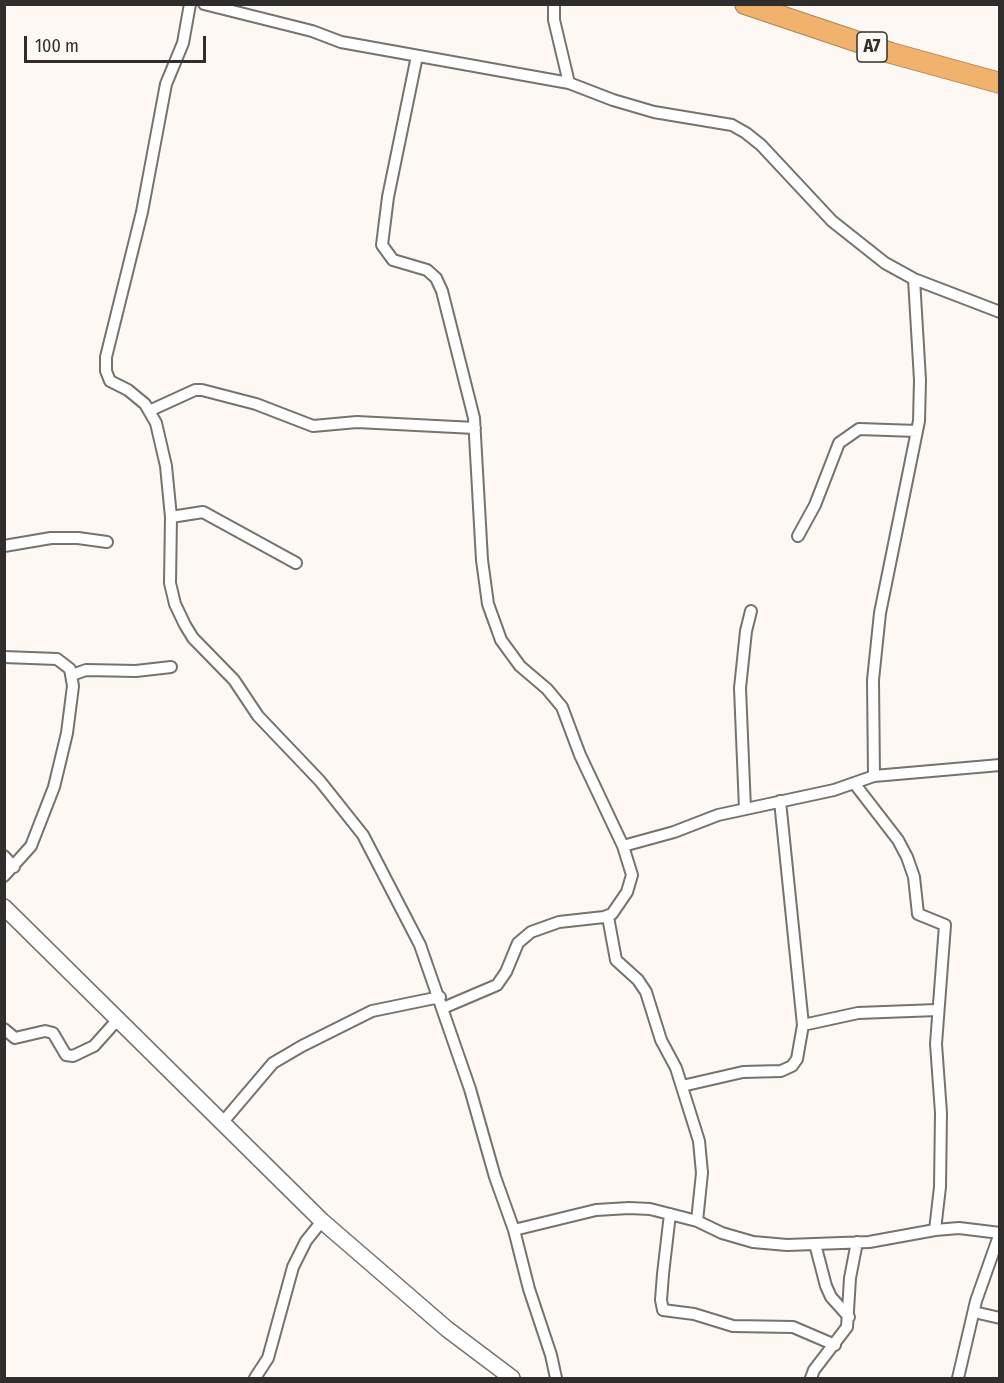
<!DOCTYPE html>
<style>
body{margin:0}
#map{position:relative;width:1004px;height:1383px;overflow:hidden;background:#fdf8f3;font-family:"Fira Sans Condensed",sans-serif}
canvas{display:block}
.frame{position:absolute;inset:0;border:6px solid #302e2c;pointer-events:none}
.scale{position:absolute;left:24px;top:36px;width:182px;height:27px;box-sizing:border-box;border:3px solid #302e2c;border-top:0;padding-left:8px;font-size:18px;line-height:21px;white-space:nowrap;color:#302e2c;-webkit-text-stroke:4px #fdf8f3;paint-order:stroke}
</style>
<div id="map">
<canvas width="1004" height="1383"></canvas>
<div class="frame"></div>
<div class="scale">100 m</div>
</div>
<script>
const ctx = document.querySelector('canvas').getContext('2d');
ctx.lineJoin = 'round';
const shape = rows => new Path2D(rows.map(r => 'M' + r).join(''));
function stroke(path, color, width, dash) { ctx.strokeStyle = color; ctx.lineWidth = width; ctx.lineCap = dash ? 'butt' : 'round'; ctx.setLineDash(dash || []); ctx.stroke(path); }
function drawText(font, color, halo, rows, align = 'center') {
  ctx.font = font + ' "Fira Sans Condensed",sans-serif'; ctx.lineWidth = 4.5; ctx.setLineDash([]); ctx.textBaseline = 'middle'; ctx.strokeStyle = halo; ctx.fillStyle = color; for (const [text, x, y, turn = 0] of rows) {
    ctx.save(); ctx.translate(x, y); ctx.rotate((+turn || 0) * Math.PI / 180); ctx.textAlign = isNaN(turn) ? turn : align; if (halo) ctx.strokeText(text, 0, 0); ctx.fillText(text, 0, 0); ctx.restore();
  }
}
const street = shape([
 [190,4,183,43,166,84,142,212,106,357,106,371,110,381,128,390,145,404,156,423,166,466,171,517,170,583,175,604,185,625,193,638,234,680,258,716,320,781,363,835,420,945,470,1089,495,1177,514,1230,529,1289,551,1355,556,1378],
 [204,4,312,31,341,42,569,83],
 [554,4,554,20,569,83,613,100,654,112,732,125,746,133,761,145,832,221,885,263,914,279,1000,312],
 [417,56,388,197,382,245,393,260,427,270,436,278,442,291,474,418,482,560,488,604,501,640,520,666,547,689,562,707,580,755,623,846,632,875,627,892,612,914,604,917,559,922,531,932,518,943,506,972,497,985,443,1008],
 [149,411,195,390,202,390,256,404,313,426,357,422,475,428],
 [171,517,203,512,296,563],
 [798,536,815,505,839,443,859,429,917,431],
 [4,546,51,538,78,538,107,542],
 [4,657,57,659,70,669,73,686,67,733,54,787,31,846,4,876],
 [72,675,86,670,136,671,171,667],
 [874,776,873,680,880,613,919,421,920,380,914,279],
 [745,809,740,688,746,631,751,611],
 [623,846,674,832,718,815,834,790,874,776,1000,765],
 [4,856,14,867],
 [608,917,616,960,638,980,646,992,661,1040,676,1068,699,1141,702,1173,697,1221],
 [803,1025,858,1013,937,1010],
 [4,1029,15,1038,45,1031,53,1033,66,1055,73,1056,94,1046,119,1018],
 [682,1086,743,1072,781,1071,792,1066,797,1059,803,1025,780,801],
 [222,1123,273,1063,302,1046,372,1011,440,997],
 [670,1214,663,1274,661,1300,663,1310,694,1314,733,1326,793,1327,835,1345],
 [514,1230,596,1210,629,1208,650,1209,697,1221,722,1233,753,1242,787,1245,869,1242,935,1230,940,1187,941,1113,936,1044,945,925,918,914,914,877,907,857,898,840,854,783],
 [935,1230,959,1228,1000,1233],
 [815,1244,826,1286,831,1297,849,1317],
 [974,1312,1000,1318],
 [255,1378,268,1358,293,1267,306,1241,322,1221],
 [811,1378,814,1370,847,1327,850,1278,857,1242],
 [958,1378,976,1301,1000,1233]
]);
const secondary = shape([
 [4,907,322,1221,447,1329,512,1378]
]);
const highway = shape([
 [745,4,891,53,1000,83]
]);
const shields = [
 [872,47,30]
];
const shieldNames = [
 ["A7",872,47]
];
stroke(street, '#76726e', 14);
stroke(secondary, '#76726e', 18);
stroke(highway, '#ad8456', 22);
stroke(street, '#fff', 10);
stroke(secondary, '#fff', 15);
stroke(highway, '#f0b26d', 20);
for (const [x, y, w] of shields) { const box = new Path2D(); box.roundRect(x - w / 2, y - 15, w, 30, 4.5); ctx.fillStyle = '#fdf8f3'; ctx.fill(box); stroke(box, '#302e2c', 1.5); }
drawText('bold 18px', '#302e2c', null, shieldNames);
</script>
